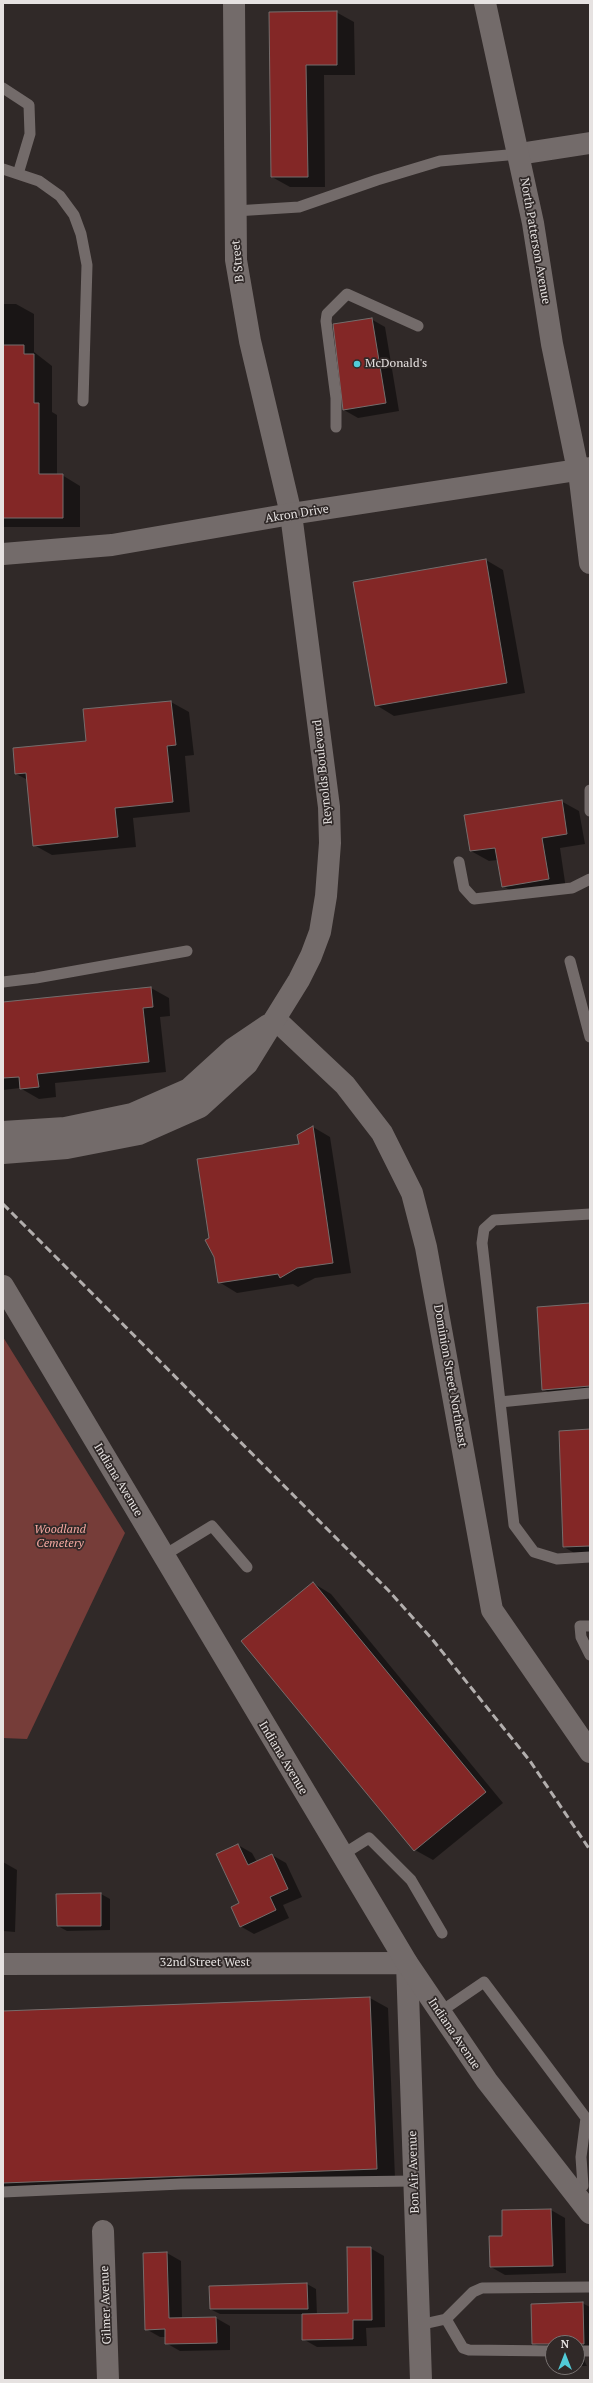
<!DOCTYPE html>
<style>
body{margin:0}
#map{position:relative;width:593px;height:2383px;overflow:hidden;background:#302928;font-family:"PT Serif",serif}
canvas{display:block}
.frame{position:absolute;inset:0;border:4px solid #e6e2e1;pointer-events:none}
.north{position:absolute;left:545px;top:2335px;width:40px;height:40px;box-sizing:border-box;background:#302928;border:1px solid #797372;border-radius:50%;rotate:0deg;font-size:11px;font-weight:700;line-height:16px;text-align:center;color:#e6e2e1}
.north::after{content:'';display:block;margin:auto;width:14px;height:18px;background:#52cbd8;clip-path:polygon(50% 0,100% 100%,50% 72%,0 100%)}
</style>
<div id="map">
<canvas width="593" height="2383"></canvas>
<div class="frame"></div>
<div class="north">N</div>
</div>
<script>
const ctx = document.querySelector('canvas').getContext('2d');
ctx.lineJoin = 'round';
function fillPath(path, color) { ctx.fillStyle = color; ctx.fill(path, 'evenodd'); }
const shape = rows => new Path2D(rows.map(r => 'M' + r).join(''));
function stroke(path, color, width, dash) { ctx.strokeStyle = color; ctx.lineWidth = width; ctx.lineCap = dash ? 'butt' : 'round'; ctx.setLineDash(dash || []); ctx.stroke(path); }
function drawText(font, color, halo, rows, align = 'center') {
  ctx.font = font + ' "PT Serif",serif'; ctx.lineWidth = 3.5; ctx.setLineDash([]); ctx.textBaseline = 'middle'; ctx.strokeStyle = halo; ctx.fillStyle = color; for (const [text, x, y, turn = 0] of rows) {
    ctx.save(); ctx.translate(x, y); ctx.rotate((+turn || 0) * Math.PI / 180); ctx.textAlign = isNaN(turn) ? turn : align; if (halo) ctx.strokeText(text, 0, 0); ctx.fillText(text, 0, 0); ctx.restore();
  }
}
const green = shape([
 [3,1337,125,1533,27,1739,3,1738]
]);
const shadow = shape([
 [336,12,354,22,355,75,324,75,325,187,290,187,272,177,270,13],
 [3,304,16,304,34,314,34,352,52,366,52,412,57,415,57,475,62,475,80,486,80,527,3,527],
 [371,319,385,327,399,411,358,418,344,410],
 [486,560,503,570,525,693,394,716,376,705],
 [171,702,189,712,194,755,185,756,190,812,133,818,136,847,52,855,34,845,28,780,16,774,87,742,84,710],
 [561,801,579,811,585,844,560,848,566,889,521,897,503,886,498,860,489,861,471,851],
 [151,988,169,998,170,1016,160,1017,166,1072,55,1083,56,1097,39,1099,20,1088,3,1090,3,1003],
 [313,1127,330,1137,351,1273,315,1278,298,1287,293,1284,237,1293,219,1282,210,1239,300,1145],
 [590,1304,590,1398,561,1400,543,1389],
 [590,1430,590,1557,581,1557,564,1547],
 [313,1583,331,1594,503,1803,433,1860,415,1850],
 [238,1845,252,1853,257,1862,272,1855,286,1863,302,1897,283,1905,289,1918,254,1934,240,1926],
 [3,1862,17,1870,15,1932,3,1931],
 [101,1894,110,1899,110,1930,67,1931,58,1926],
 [370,1998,388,2008,395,2178,3,2193,3,2012],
 [551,2210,565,2218,566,2273,505,2275,491,2267,503,2237,503,2211],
 [370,2248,384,2256,385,2327,366,2328,367,2346,317,2347,303,2339,303,2314,220,2314,210,2309,307,2284,316,2289,317,2315,349,2314],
 [167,2253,181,2261,182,2319,216,2318,230,2326,230,2350,180,2351,166,2343,166,2337,160,2337,146,2329,144,2254],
 [582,2303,590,2307,590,2352,585,2355,584,2360,587,2366,577,2366,577,2343,553,2343,553,2352,547,2351,533,2343]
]);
const building = shape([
 [337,11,337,65,306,65,308,177,271,177,269,12,337,11],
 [372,318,386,403,343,410,333,324,372,318],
 [3,345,24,345,24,354,34,354,34,403,39,403,39,474,63,474,63,518,3,518,3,345],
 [486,559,507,683,375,706,353,582,486,559],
 [171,701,176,745,167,746,173,802,115,808,118,837,33,846,26,773,15,774,13,748,86,741,83,709,171,701],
 [562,800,567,834,542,838,549,879,502,887,495,848,470,851,464,815,562,800],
 [151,987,153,1007,143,1008,149,1062,37,1074,39,1087,20,1089,19,1077,3,1078,3,1002,151,987],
 [313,1126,333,1263,297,1268,280,1278,278,1274,218,1283,214,1257,205,1240,209,1238,197,1159,299,1144,297,1135,313,1126],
 [590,1303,590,1386,542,1390,537,1307,590,1303],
 [590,1429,590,1546,563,1547,559,1431,590,1429],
 [313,1582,486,1792,414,1851,241,1641,313,1582],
 [238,1844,248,1865,272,1854,288,1889,270,1897,276,1910,240,1927,231,1907,239,1903,216,1854,238,1844],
 [101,1893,101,1926,57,1926,56,1894,101,1893],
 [370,1997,377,2169,3,2183,3,2011,370,1997],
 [551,2209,553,2266,490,2267,489,2236,502,2236,502,2210,551,2209],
 [347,2247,371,2247,372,2320,353,2320,353,2339,302,2340,302,2314,348,2313,347,2247],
 [167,2252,169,2318,216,2317,217,2343,165,2344,165,2329,145,2330,143,2253,167,2252],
 [307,2283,308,2309,210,2309,209,2286,307,2283],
 [583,2302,584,2344,532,2344,531,2304,583,2302]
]);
const service = shape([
 [3,88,29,105,30,134,18,174],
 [3,169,39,181,60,196,74,215,81,234,87,265,83,401],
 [235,211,299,207,377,180,440,161,519,154],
 [336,427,336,398,326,321,327,314,347,294,418,326],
 [590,790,590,811],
 [459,862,464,888,474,899,572,888,590,879],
 [570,961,590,1037],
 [3,982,36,978,187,951],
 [590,1214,494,1220,484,1229,482,1243,514,1525,534,1552,557,1559,590,1557],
 [500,1402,590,1393],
 [163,1556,212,1526,247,1567],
 [590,1626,580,1626,581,1637,590,1655],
 [342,1855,369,1838,411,1880,442,1933],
 [440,2012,484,1982,586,2118,581,2157,583,2186],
 [3,2192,181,2184,414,2181],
 [446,2319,463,2348,469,2350,553,2351],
 [419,2325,446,2319,473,2292,482,2288,590,2287],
 [577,2351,590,2351]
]);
const minor = shape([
 [519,154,590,143],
 [275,1019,345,1085,382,1133,412,1193,426,1247,492,1610,590,1752],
 [3,1964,407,1963,421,2380],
 [103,2231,108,2380]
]);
const tertiary = shape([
 [234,3,236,260,250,341,291,514]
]);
const secondary = shape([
 [485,3,533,223,552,344,580,480,590,563],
 [3,554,112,545,291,514,590,468],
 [3,1132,65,1128,132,1114,189,1089,234,1048,268,1025],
 [3,1153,67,1148,139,1134,200,1107,247,1064,299,980,311,956,320,932,326,896,330,843,329,807,291,514],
 [3,1286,407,1963,487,2081,590,2213]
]);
const rail = shape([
 [3,1204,388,1590,432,1639,530,1761,590,1850]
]);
const markers = [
 [357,364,4,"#52cbd8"]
];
const streetNames = [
 ["North Patterson Avenue",535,241,80],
 ["B Street",238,261,-96],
 ["Akron Drive",297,514,-9],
 ["Reynolds Boulevard",323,772,-96],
 ["Dominion Street Northeast",450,1376,80],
 ["Indiana Avenue",118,1480,59],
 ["Indiana Avenue",283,1758,59],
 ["32nd Street West",205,1963],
 ["Indiana Avenue",454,2034,56],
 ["Bon Air Avenue",414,2172,-92],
 ["Gilmer Avenue",106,2305,-92]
];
const poiNames = [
 ["McDonald's",365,364]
];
const parkNames = [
 ["Woodland",60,1530],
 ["Cemetery",60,1544]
];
fillPath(green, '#763d39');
fillPath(shadow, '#0007');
fillPath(building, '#832726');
stroke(building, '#756d6c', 1);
stroke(service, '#736b6a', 11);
stroke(minor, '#736b6a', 22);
stroke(tertiary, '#736b6a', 22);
stroke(secondary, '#736b6a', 22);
stroke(rail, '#b2aead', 3, [8, 4]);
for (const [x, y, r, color] of markers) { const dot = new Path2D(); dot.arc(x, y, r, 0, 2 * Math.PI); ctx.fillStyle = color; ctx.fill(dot); stroke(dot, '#302928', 1.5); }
drawText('12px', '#e6e2e1', '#302928', streetNames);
drawText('12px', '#e6e2e1', '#302928', poiNames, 'left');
drawText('italic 12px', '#f6a8a1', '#302928', parkNames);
</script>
